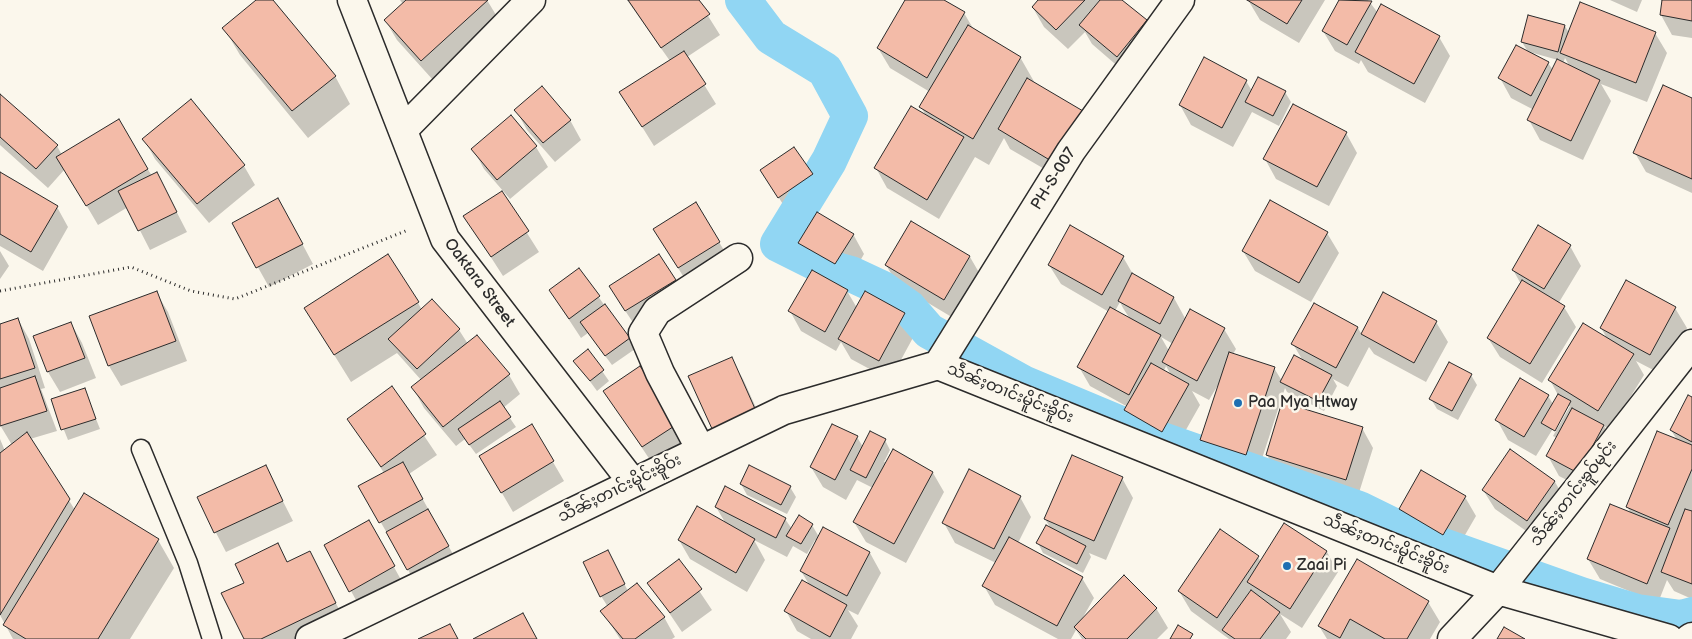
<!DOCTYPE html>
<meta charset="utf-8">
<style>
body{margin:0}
canvas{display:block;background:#fbf7ec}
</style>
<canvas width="1692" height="639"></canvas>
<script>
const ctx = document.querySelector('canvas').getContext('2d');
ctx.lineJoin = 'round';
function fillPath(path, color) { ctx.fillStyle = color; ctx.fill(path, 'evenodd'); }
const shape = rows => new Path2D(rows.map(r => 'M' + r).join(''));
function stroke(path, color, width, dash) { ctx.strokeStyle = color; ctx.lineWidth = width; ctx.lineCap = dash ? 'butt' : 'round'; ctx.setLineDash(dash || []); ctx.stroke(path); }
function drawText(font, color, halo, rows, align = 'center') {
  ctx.font = font + ' "Balsamiq Sans","Noto Sans Myanmar",sans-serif'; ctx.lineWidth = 5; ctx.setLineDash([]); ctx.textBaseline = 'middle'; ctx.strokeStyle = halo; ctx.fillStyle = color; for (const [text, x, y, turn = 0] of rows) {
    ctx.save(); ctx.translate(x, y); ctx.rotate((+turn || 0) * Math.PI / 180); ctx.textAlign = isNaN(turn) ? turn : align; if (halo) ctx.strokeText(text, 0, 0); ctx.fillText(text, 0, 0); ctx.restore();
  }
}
const shadow = shape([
 [258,0,271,0,335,76,350,104,308,138,240,55,224,28],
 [400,0,487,0,499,20,433,80,397,40,385,20,403,4],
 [627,0,698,0,720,35,687,57,716,104,654,146,621,93,670,61],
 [907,0,942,0,964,13,974,30,1020,57,1036,85,1065,181,1010,149,1004,138,989,165,975,157,939,219,887,188,876,168,926,116,921,107,930,92,890,68,878,48],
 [1040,0,1121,0,1146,21,1158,41,1129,76,1092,44,1085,32,1068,49,1044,27,1033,8],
 [1248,0,1325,0,1299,43,1260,20],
 [1340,0,1368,0,1378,13,1439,37,1450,56,1425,103,1368,72,1361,60,1359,64,1335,51,1323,31],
 [1610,0,1642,0,1637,12],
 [1664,0,1692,0,1692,38,1672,35,1661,15],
 [1565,26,1569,33,1655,33,1667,53,1647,102,1601,84,1611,101,1583,160,1540,140,1529,120,1534,110,1511,98,1500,78,1528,52,1522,42],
 [1533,53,1558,60,1553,70,1548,63],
 [1565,58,1570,67,1563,64],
 [1246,81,1252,91,1285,92,1291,102,1279,126,1252,112,1233,147,1191,125,1180,105],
 [0,96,57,146,62,155,118,121,152,176,157,174,187,232,150,250,128,207,98,225,65,169,48,188,0,145],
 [1692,99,1692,193,1646,172,1635,153],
 [516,110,570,120,581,140,555,162,527,130],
 [511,117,536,147,548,167,510,199,484,169,473,149],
 [1346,133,1357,153,1329,206,1276,179,1265,159],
 [144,139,244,166,255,185,209,223,155,159],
 [762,171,812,175,823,194,791,217],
 [0,173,57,207,68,227,43,271,0,246],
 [501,192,539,252,503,276,465,217],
 [289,219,313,264,269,287,233,223],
 [654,230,719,242,731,262,690,287],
 [1327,233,1339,253,1311,302,1255,271,1243,251],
 [853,234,864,254,847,284,811,262,800,243],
 [1570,246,1581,266,1558,304,1564,307,1576,327,1542,383,1500,357,1488,338,1521,284,1513,270],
 [0,251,9,266,0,279],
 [970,257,981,276,955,319,898,285,886,265],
 [1123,257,1134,276,1174,298,1186,320,1224,329,1236,349,1233,354,1274,368,1282,381,1303,361,1293,344,1314,304,1358,328,1362,335,1384,294,1436,322,1448,342,1426,382,1374,354,1369,347,1348,387,1333,379,1337,386,1324,411,1287,392,1285,388,1257,474,1213,460,1202,440,1221,380,1209,400,1192,391,1200,405,1174,451,1137,430,1126,410,1128,407,1090,386,1079,367,1109,312,1061,284,1049,265],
 [1120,302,1123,308,1130,319,1115,311],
 [1161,337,1173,344,1169,351],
 [1166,366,1171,375,1164,371],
 [579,269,635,349,612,365,588,333,581,338,550,291],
 [674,280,686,300,638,330,622,306],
 [847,291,857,308,904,314,915,334,890,380,851,359,841,342,836,351,801,331,790,311],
 [156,292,168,312,187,361,121,386,109,366,90,316],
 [432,301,459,330,468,344,509,375,520,394,503,408,516,427,476,454,465,439,456,446,424,408,413,388,422,381,397,353,351,382,305,308,418,303,422,310],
 [1675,308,1687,328,1661,374,1636,361,1644,375,1610,430,1604,426,1615,445,1590,492,1559,476,1548,456,1557,438,1553,436,1570,406,1567,406,1536,456,1508,440,1497,420,1548,396,1553,404,1558,395,1550,380,1608,340,1601,328],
 [18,319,29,339,45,388,41,389,57,431,30,439,75,510,158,540,174,568,130,639,13,639,0,615,0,439,5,451,12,445,0,425,0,325],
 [71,323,82,343,96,378,60,392,48,372,35,337],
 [588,351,609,381,597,391,575,361],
 [731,359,743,379,767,432,690,377],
 [640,368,689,443,654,466,605,392],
 [1471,375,1477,385,1458,420,1437,409,1431,399],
 [392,388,437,455,409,474,460,567,419,589,360,486,384,473,349,419],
 [84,389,100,429,68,440,52,400],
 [1692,398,1692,599,1674,591,1667,580,1658,603,1600,579,1588,559,1631,514,1627,506,1677,440,1671,430],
 [532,426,564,481,513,512,492,476],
 [1362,428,1373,448,1357,499,1278,475,1267,455],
 [857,437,863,447,885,440,890,450,884,462,933,473,944,492,906,563,866,542,854,522,873,488,857,480,846,500,823,487,811,467],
 [265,466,293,521,226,552,198,498],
 [1122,478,1133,498,1106,560,1089,553,1091,557,1083,573,1043,553,1038,543,1051,529,1045,519],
 [1555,482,1566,501,1539,540,1495,509,1483,490],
 [741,484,790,487,796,497,787,514,747,495],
 [1020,497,1031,517,1018,543,1082,578,1094,598,1082,619,1156,608,1168,628,1157,639,1082,639,1076,630,1071,639,1058,639,995,605,984,586,996,563,955,543,944,523],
 [1465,497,1476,516,1454,554,1411,529,1400,509],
 [716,507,785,519,792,529,812,525,819,537,823,529,870,553,881,573,858,615,848,610,858,626,851,639,811,639,797,631,786,611,810,586,801,571,817,541,815,540,807,554,793,546,787,557,754,540,765,560,747,592,690,559,679,540,726,524],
 [369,522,405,587,362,611,351,591],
 [1284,525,1327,552,1338,572,1302,628,1280,614,1291,632,1286,639,1229,639,1191,611,1179,591,1258,557,1261,562],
 [277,545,288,563,310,552,350,631,334,639,245,639,245,583],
 [679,561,712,610,682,632,649,583],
 [1358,561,1428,602,1440,622,1430,639,1327,639,1319,626],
 [613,562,628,591,664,617,675,637,672,639,620,639,602,611,608,607,601,596]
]);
const canal = shape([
 [743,0,771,37,825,70,850,116,829,161,778,244,822,266,851,274,881,288,909,308,929,331,1023,383,1145,434,1359,509,1412,535,1581,595,1637,612,1681,618,1692,615]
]);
const building = shape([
 [256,0,273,0,336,76,292,111,222,28,256,0],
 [406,0,488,0,421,61,384,20,406,0],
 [628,0,699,0,710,14,661,48,628,0],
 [905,0,944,0,965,12,927,78,877,48,905,0],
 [1038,0,1085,0,1056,30,1032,7,1038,0],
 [1100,0,1122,0,1147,20,1117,57,1079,25,1100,0],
 [1247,0,1302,0,1287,24,1247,0],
 [1339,0,1372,1,1347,45,1322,31,1339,0],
 [1662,0,1692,0,1692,21,1660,15,1662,0],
 [1580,2,1656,32,1636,83,1560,53,1580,2],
 [1381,4,1440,36,1414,84,1355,52,1381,4],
 [1528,15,1565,25,1558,52,1521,42,1528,15],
 [968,25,1021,57,973,139,919,107,968,25],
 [1516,45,1549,62,1531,96,1498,78,1516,45],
 [684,51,706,84,642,127,619,92,684,51],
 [1204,57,1247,80,1222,128,1179,105,1204,57],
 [1557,59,1600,80,1571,141,1527,120,1557,59],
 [1258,77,1286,91,1273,116,1245,102,1258,77],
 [1027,78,1083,111,1053,162,998,129,1027,78],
 [1663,85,1692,98,1692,179,1633,153,1663,85],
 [542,86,571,120,543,143,514,110,542,86],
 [0,94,58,145,36,169,0,137,0,94],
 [191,99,245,165,197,204,142,139,191,99],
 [1293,104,1347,132,1317,187,1263,159,1293,104],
 [911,106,964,137,927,200,874,168,911,106],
 [511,115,537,146,497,180,471,149,511,115],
 [119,119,148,169,86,206,56,157,119,119],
 [794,147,813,174,778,198,760,170,794,147],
 [0,172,58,206,31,252,0,234,0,172],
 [157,172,177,212,138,231,118,191,157,172],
 [502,191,529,231,491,257,463,216,502,191],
 [278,198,303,244,256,268,232,223,278,198],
 [1270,200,1328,232,1299,283,1242,251,1270,200],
 [696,202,720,242,678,268,653,229,696,202],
 [817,212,854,234,835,264,798,243,817,212],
 [911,221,970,256,944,300,885,265,911,221],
 [1070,225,1124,256,1102,295,1048,265,1070,225],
 [1538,225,1571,245,1544,289,1512,270,1538,225],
 [388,254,419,302,334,355,304,308,388,254],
 [659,254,676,280,625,311,609,286,659,254],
 [579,268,600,296,569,319,549,290,579,268],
 [812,270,848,290,825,332,788,311,812,270],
 [1132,273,1174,297,1160,324,1118,301,1132,273],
 [1522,280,1565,306,1530,364,1487,338,1522,280],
 [1626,280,1676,307,1650,355,1600,328,1626,280],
 [157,291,176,341,108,366,89,316,157,291],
 [865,291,905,313,879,361,838,339,865,291],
 [1383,292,1437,321,1414,363,1361,334,1383,292],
 [432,299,460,329,417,369,388,339,432,299],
 [1314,303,1358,327,1336,368,1291,344,1314,303],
 [605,304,630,338,605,356,580,322,605,304],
 [1110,307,1161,335,1129,395,1077,367,1110,307],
 [1190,309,1225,328,1197,381,1162,362,1190,309],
 [18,318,35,368,0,379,0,324,18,318],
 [71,322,85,358,47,372,33,336,71,322],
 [1583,323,1634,354,1598,411,1548,380,1583,323],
 [477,335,510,374,443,427,411,387,477,335],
 [588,349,604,370,590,381,573,361,588,349],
 [1229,352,1275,367,1246,455,1200,440,1229,352],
 [1294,355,1332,375,1318,401,1280,382,1294,355],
 [732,357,756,411,713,431,688,376,732,357],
 [1449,362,1472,374,1452,411,1429,399,1449,362],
 [1151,363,1189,384,1162,432,1124,410,1151,363],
 [640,366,679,423,642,447,603,391,640,366],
 [35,376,47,411,0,426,0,388,35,376],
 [1520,378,1549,395,1524,437,1495,420,1520,378],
 [392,386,426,434,381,467,347,419,392,386],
 [85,388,96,419,61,430,51,399,85,388],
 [1558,394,1571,401,1555,431,1541,423,1558,394],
 [1688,395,1692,397,1692,442,1670,430,1688,395],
 [500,401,511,417,469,445,458,429,500,401],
 [1282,402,1363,427,1346,480,1266,455,1282,402],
 [1572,408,1604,425,1578,473,1546,456,1572,408],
 [532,424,554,461,501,493,479,456,532,424],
 [832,424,858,436,835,480,810,467,832,424],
 [870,431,886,439,866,478,850,470,870,431],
 [1657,431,1692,445,1692,469,1668,525,1626,507,1657,431],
 [27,432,70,499,0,615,0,453,27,432],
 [893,449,933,472,894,544,853,522,893,449],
 [1510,449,1555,481,1527,521,1482,490,1510,449],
 [1072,455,1123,477,1094,541,1044,519,1072,455],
 [403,462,423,499,379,523,358,486,403,462],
 [266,465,283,501,214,533,197,497,266,465],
 [749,465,791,486,781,505,740,484,749,465],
 [969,469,1021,496,994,549,942,523,969,469],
 [1421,470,1466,496,1443,535,1399,509,1421,470],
 [725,486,786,518,776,538,715,507,725,486],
 [84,493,159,539,98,639,26,639,3,625,84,493],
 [1610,504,1670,528,1647,584,1587,559,1610,504],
 [697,506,755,539,736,573,678,540,697,506],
 [428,509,449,546,407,570,386,532,428,509],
 [1685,509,1692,511,1692,584,1661,572,1685,509],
 [799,515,813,524,801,544,786,536,799,515],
 [369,520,395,566,349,592,324,545,369,520],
 [1284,523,1327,551,1290,609,1247,582,1284,523],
 [1046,525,1086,546,1077,564,1036,543,1046,525],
 [823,527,870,552,847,596,800,571,823,527],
 [1220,529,1259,556,1217,618,1178,591,1220,529],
 [1009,537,1083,577,1057,626,982,586,1009,537],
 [278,543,287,562,310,551,336,603,261,639,244,639,221,593,244,583,235,564,278,543],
 [608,550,625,584,600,597,583,562,608,550],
 [679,559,702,589,670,613,647,583,679,559],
 [1357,559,1429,601,1407,639,1385,639,1350,619,1340,638,1318,626,1357,559],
 [1124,575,1157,608,1127,639,1086,639,1074,627,1124,575],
 [802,580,847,605,830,637,784,611,802,580],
 [637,583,665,617,635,639,623,639,600,611,637,583],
 [1251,590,1280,612,1260,639,1235,639,1222,630,1251,590],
 [523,613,537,639,473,639,523,613],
 [450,624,458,639,418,639,450,624],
 [1178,625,1193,634,1190,639,1170,639,1178,625],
 [1504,627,1525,639,1497,639,1504,627]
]);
const path = shape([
 [0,291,131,267,191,291,235,299,408,230]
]);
const service = shape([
 [141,449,188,563,212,639]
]);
const minor = shape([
 [352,0,445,239,633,483],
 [403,130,531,0],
 [938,365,1071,151,1180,0],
 [701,450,660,373,643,333,657,311,738,258],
 [310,639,784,410,938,365,1498,590,1669,639],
 [1452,639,1498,590,1692,344],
 [1689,639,1692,637]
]);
const markers = [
 [1238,403,5,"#1f6fb2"],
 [1287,566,5,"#1f6fb2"]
];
const streetNames = [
 ["PH-S-007",1054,179,-58],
 ["Oaktara Street",479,283,53],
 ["သဵၼ်ႈတၢင်းမိူင်းၶိူဝ်း",1010,394,22],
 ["သဵၼ်ႈတၢင်းမိူင်းၶိူဝ်း",620,489,-26],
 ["သဵၼ်ႈတၢင်းၶူဝ်မုင်း",1574,494,-52],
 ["သဵၼ်ႈတၢင်းမိူင်းၶိူဝ်း",1386,545,22]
];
const poiNames = [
 ["Paa Mya Htway",1248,403],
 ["Zaai Pi",1297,566]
];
fillPath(shadow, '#0003');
stroke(canal, '#91d6f3', 36);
fillPath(building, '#f3bba8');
stroke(building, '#2b2b2b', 1);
stroke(service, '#2b2b2b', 21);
stroke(minor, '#2b2b2b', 31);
stroke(path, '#2b2b2b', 3, [1, 4]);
stroke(service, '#fbf7ec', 18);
stroke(minor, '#fbf7ec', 28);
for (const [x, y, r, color] of markers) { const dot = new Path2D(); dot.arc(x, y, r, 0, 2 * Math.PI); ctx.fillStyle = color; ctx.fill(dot); stroke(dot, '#fbf7ec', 2); }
drawText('16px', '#2b2b2b', '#fbf7ec', streetNames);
drawText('16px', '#2b2b2b', '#fbf7ec', poiNames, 'left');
</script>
